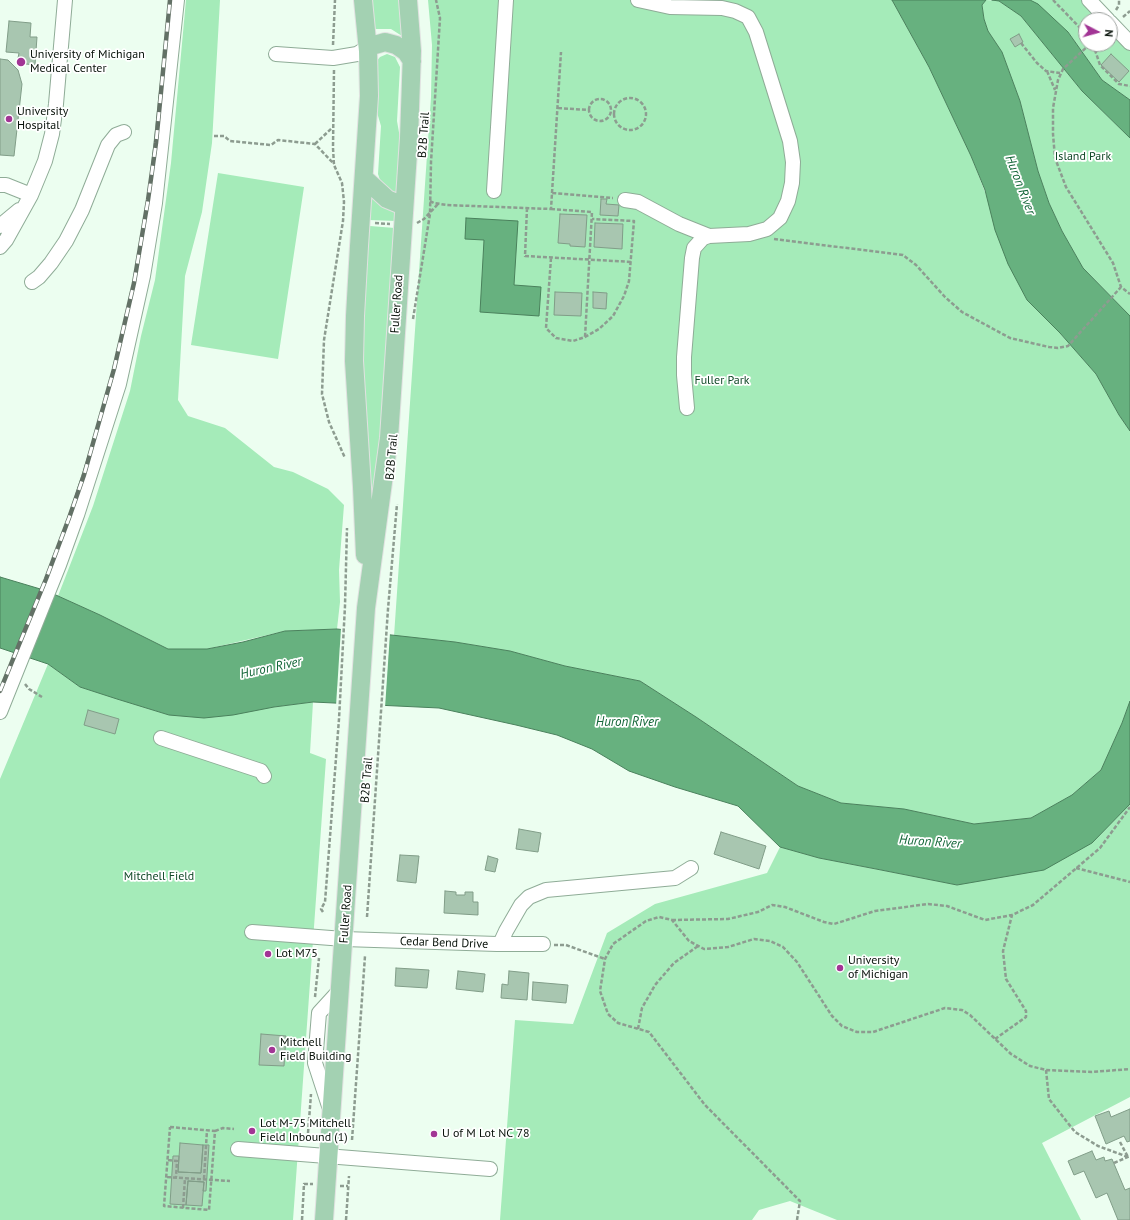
<!DOCTYPE html>
<style>
body{margin:0}
#map{position:relative;width:1130px;height:1220px;overflow:hidden;background:#ecfef0;font-family:"PT Sans",sans-serif}
canvas{display:block}
.north{position:absolute;left:1078px;top:12px;width:40px;height:40px;box-sizing:border-box;background:#fff;border:1px solid #9ca09d;border-radius:50%;rotate:96deg;font-size:11px;font-weight:700;line-height:16px;text-align:center;color:#071109}
.north::after{content:'';display:block;margin:auto;width:14px;height:18px;background:#a23595;clip-path:polygon(50% 0,100% 100%,50% 72%,0 100%)}
</style>
<div id="map">
<canvas width="1130" height="1220"></canvas>
<div class="north">N</div>
</div>
<script>
const ctx = document.querySelector('canvas').getContext('2d');
ctx.lineJoin = 'round';
function fillPath(path, color) { ctx.fillStyle = color; ctx.fill(path, 'evenodd'); }
const shape = rows => new Path2D(rows.map(r => 'M' + r).join(''));
function stroke(path, color, width, dash) { ctx.strokeStyle = color; ctx.lineWidth = width; ctx.lineCap = dash ? 'butt' : 'round'; ctx.setLineDash(dash || []); ctx.stroke(path); }
function drawText(font, color, halo, rows, align = 'center') {
  ctx.font = font + ' "PT Sans",sans-serif'; ctx.lineWidth = 3.5; ctx.setLineDash([]); ctx.textBaseline = 'middle'; ctx.strokeStyle = halo; ctx.fillStyle = color; for (const [text, x, y, turn = 0] of rows) {
    ctx.save(); ctx.translate(x, y); ctx.rotate((+turn || 0) * Math.PI / 180); ctx.textAlign = isNaN(turn) ? turn : align; if (halo) ctx.strokeText(text, 0, 0); ctx.fillText(text, 0, 0); ctx.restore();
  }
}
const green = shape([
 [186,0,220,0,212,143,202,212,185,276,178,400,188,416,225,428,274,467,293,472,328,489,344,505,339,570,340,602,337,629,285,631,207,649,168,649,100,615,58,596,93,506,130,391,141,336,155,280,171,163],
 [371,0,401,0,402,36,391,29,374,29],
 [428,0,892,0,929,67,971,156,1027,300,1060,333,1096,374,1119,415,1130,431,1130,701,1122,723,1101,770,1072,795,1031,818,974,824,904,809,841,803,798,786,696,717,640,681,565,666,510,651,455,642,394,636,431,97,432,45],
 [986,0,999,1,1021,16,1082,91,1130,138,1130,316,1083,268,1062,231,1049,203,1038,171,1020,101,1002,52,988,31,984,19,982,5],
 [1030,0,1082,0,1104,20,1086,20,1086,44,1110,44,1110,26,1130,49,1130,100,1102,80,1068,32],
 [387,54,395,57,400,67,397,121,401,144,398,192,396,193,392,192,381,183,378,174,381,126,376,109,376,62,380,57],
 [218,173,304,187,278,359,191,345],
 [370,199,373,199,396,211,396,221,369,220],
 [370,226,395,228,372,557,361,359,368,227],
 [48,664,80,687,169,715,274,707,313,702,310,753,326,759,293,1220,0,1220,0,779],
 [1130,804,1130,1097,1042,1143,1081,1220,837,1220,790,1201,759,1210,752,1220,500,1220,515,1020,573,1024,607,933,655,904,767,873,780,847,819,858,957,885,1092,843]
]);
const water = shape([
 [892,0,986,0,982,5,984,19,988,31,1002,52,1020,101,1038,171,1049,203,1062,231,1083,268,1130,316,1130,431,1119,415,1096,374,1060,333,1027,300,1008,264,995,230,985,190,971,156,929,67,892,0],
 [992,0,1030,0,1038,4,1068,32,1102,80,1130,100,1130,138,1082,91,1021,16,999,1,992,0],
 [466,218,518,221,514,285,541,287,539,316,480,312,484,240,465,239,466,218],
 [0,577,47,591,100,615,168,649,207,649,243,642,285,631,337,629,455,642,510,651,565,666,640,681,696,717,798,786,841,803,904,809,974,824,1031,818,1072,795,1101,770,1122,723,1130,701,1130,804,1092,843,1044,870,957,885,876,869,819,858,780,847,738,806,675,787,629,771,592,749,557,735,516,725,439,708,313,702,274,707,233,715,204,718,169,715,117,699,80,687,48,664,0,648,0,577]
]);
const pier = shape([
 [341,628,390,633,385,708,336,706]
]);
const building = shape([
 [9,21,31,23,30,37,37,37,35,65,26,64,18,58,19,53,6,52,9,21],
 [1019,34,1023,42,1015,47,1010,39,1019,34],
 [1111,54,1129,71,1119,82,1101,65,1111,54],
 [0,59,8,60,18,70,22,84,14,156,0,155,0,59],
 [601,199,607,199,606,204,619,205,618,216,600,215,601,199],
 [560,214,587,215,585,247,570,246,570,244,558,243,560,214],
 [595,223,623,224,622,249,594,247,595,223],
 [555,292,582,293,581,316,554,315,555,292],
 [593,292,607,293,606,309,593,308,593,292],
 [88,710,119,719,115,734,84,725,88,710],
 [519,829,541,833,538,852,516,849,519,829],
 [721,832,766,846,759,869,714,854,721,832],
 [400,855,419,856,416,883,397,881,400,855],
 [488,856,498,859,495,872,485,870,488,856],
 [445,891,456,892,456,895,465,895,465,892,473,892,473,902,478,902,478,915,444,913,445,891],
 [396,968,429,970,427,988,395,986,396,968],
 [458,971,485,974,483,992,456,989,458,971],
 [509,971,529,973,527,1000,501,998,502,984,508,985,509,971],
 [533,982,568,985,566,1003,532,1000,533,982],
 [261,1034,286,1036,284,1066,259,1065,261,1034],
 [1130,1109,1130,1141,1127,1142,1124,1136,1106,1144,1095,1116,1109,1111,1111,1117,1130,1109],
 [180,1143,203,1145,201,1173,178,1172,180,1143],
 [203,1145,209,1145,206,1191,203,1191,204,1182,188,1181,186,1205,170,1204,173,1156,179,1156,178,1172,201,1173,203,1145],
 [1092,1151,1096,1160,1104,1157,1105,1161,1112,1159,1125,1190,1130,1188,1130,1220,1118,1220,1107,1193,1096,1198,1084,1171,1074,1175,1068,1161,1092,1151],
 [188,1181,204,1182,202,1206,186,1205,188,1181]
]);
const path = shape([
 [1053,0,1086,34],
 [1116,10,1119,5,1119,0],
 [1123,17,1130,11],
 [1021,43,1037,63,1046,71,1060,73],
 [1090,44,1063,69,1058,80,1053,108,1053,134,1055,158,1066,187,1113,263,1121,287,1130,294],
 [1093,44,1100,65,1119,84,1130,86],
 [333,45,335,0],
 [334,70,333,148,334,165,342,183,344,202,343,221,324,340,322,394,329,422,345,458],
 [1047,71,1055,90],
 '614 114a16 16 0 1 1 32 0a16 16 0 1 1-32 0Z',
 '589 110a11 11 0 1 1 22 0a11 11 0 1 1-22 0Z',
 [558,108,589,110],
 [214,136,224,136,230,141,271,145,278,140,315,144,334,164],
 [315,144,332,128],
 [552,193,561,52],
 [430,201,434,203,447,205,551,209,552,193,613,198],
 [527,208,525,256,632,262],
 [551,209,592,212,585,337],
 [375,223,390,224],
 [417,223,424,219,438,204],
 [774,239,903,255,916,265,945,297,962,312,1010,338,1049,347,1058,348,1068,346,1121,287],
 [551,258,546,328,556,338,573,341,585,337,599,329,613,316,624,296,629,281,634,221,592,219],
 [413,319,430,214,431,162,440,18,436,0],
 [25,684,29,689,42,697],
 [1076,868,1130,882],
 [323,912,321,909,325,902,339,719,345,606,347,528],
 [367,917,388,609,397,504],
 [672,920,728,919,758,912,772,905,785,907,824,922,834,924,875,911,928,904,947,906,985,920,1012,915,1033,905,1100,848,1130,807],
 [554,945,566,945,605,959],
 [315,997,319,958],
 [638,1029,642,1008,655,985,674,963,698,946],
 [995,1039,1026,1017,1026,1011,1006,979,1003,951,1012,915],
 [1046,1070,1049,1099,1075,1132,1098,1146,1128,1157],
 [170,1127,215,1131,209,1210,164,1206,170,1127],
 [215,1131,223,1128,234,1129],
 [308,1133,311,1094],
 [352,1140,365,956],
 [1120,1142,1128,1157],
 [168,1160,177,1161,176,1177],
 [1114,1163,1130,1156],
 [167,1177,230,1181],
 [204,1179,207,1130],
 [340,1186,348,1186],
 [183,1208,185,1178],
 [302,1220,304,1184,313,1184],
 [346,1220,349,1176],
 [797,1220,800,1201,705,1105,649,1032,618,1023,608,1014,600,991,605,959,613,944,646,921,659,917,672,920,689,941,704,949,728,947,754,939,770,941,783,947,797,962,832,1016,842,1026,857,1032,873,1032,945,1008,962,1010,970,1015,1011,1054,1030,1066,1046,1070,1092,1072,1130,1069]
]);
const minor = shape([
 [638,0,670,7,722,8,735,11,748,17,756,32,790,141,793,162,792,183,788,201,780,218,767,229,749,234,709,236,703,238,694,248,692,258,684,357,684,375,687,408],
 [1089,0,1108,20],
 [1110,22,1130,43],
 [276,54,333,58,357,54,368,47],
 [0,185,6,185,31,195],
 [494,191,506,0],
 [625,200,638,202,679,224,709,236],
 [0,226,19,210],
 [0,247,6,240,31,195,45,161,52,134,56,104,65,0],
 [32,282,39,277,51,263,66,241,82,210,108,145,116,135,124,132],
 [0,712,59,565,77,515,119,384,143,276,155,203,177,0],
 [161,738,261,771,264,776],
 [252,932,344,939,497,944,543,944],
 [500,944,506,931,521,905,529,897,546,890,675,878,691,868],
 [329,1106,315,1063,319,1013,340,990],
 [238,1149,490,1169]
]);
const major = shape([
 [363,0,368,51,369,96,359,246,355,316,354,361,362,487,365,555],
 [368,47,385,42,396,45,406,52,412,61],
 [364,178,387,199,399,204,404,205],
 [324,1220,366,608,389,438,409,138,412,51,408,0]
]);
const rail = shape([
 [0,691,46,579,69,518,84,475,114,369,134,283,148,200,156,143,170,0]
]);
const markers = [
 [21,62,5,"#a23595"],
 [9,119,4,"#a23595"],
 [268,954,4,"#a23595"],
 [840,968,4,"#a23595"],
 [272,1050,4,"#a23595"],
 [252,1131,4,"#a23595"],
 [434,1134,4,"#a23595"]
];
const poiNames = [
 ["University of Michigan",30,55],
 ["Medical Center",30,69],
 ["University",17,112],
 ["Hospital",17,126],
 ["Lot M75",276,954],
 ["University",848,961],
 ["of Michigan",848,975],
 ["Mitchell",280,1043],
 ["Field Building",280,1057],
 ["Lot M-75 Mitchell",260,1124],
 ["Field Inbound (1)",260,1138],
 ["U of M Lot NC 78",442,1134]
];
const streetNames = [
 ["B2B Trail",424,135,-86],
 ["Fuller Road",397,304,-86],
 ["B2B Trail",392,457,-85],
 ["B2B Trail",367,780,-85],
 ["Fuller Road",346,914,-86],
 ["Cedar Bend Drive",444,943,2]
];
const parkNames = [
 ["Island Park",1083,157],
 ["Fuller Park",722,381],
 ["Mitchell Field",159,877]
];
const waterNames = [
 ["Huron River",1020,185,69],
 ["Huron River",271,668,-12],
 ["Huron River",627,722],
 ["Huron River",930,842,4]
];
fillPath(green, '#a5ebb9');
fillPath(water, '#67b17f');
stroke(water, '#4a815c', 1);
fillPath(pier, '#ecfef0');
fillPath(building, '#a8c6b0');
stroke(building, '#819d88', 1);
stroke(minor, '#8fac97', 16);
stroke(major, '#e1e2e1', 20);
stroke(path, '#8d9c90', 2.5, [4, 2]);
stroke(minor, '#fff', 14);
stroke(major, '#a3d1b2', 18);
stroke(rail, '#637166', 4.5);
stroke(rail, '#fff', 3, [9]);
for (const [x, y, r, color] of markers) { const dot = new Path2D(); dot.arc(x, y, r, 0, 2 * Math.PI); ctx.fillStyle = color; ctx.fill(dot); stroke(dot, '#fff', 1.5); }
drawText('12px', '#071109', '#fff', poiNames, 'left');
drawText('12px', '#071109', '#fff', streetNames);
drawText('12px', '#104827', '#fff', parkNames);
drawText('italic 13px', '#146739', '#fff', waterNames);
</script>
